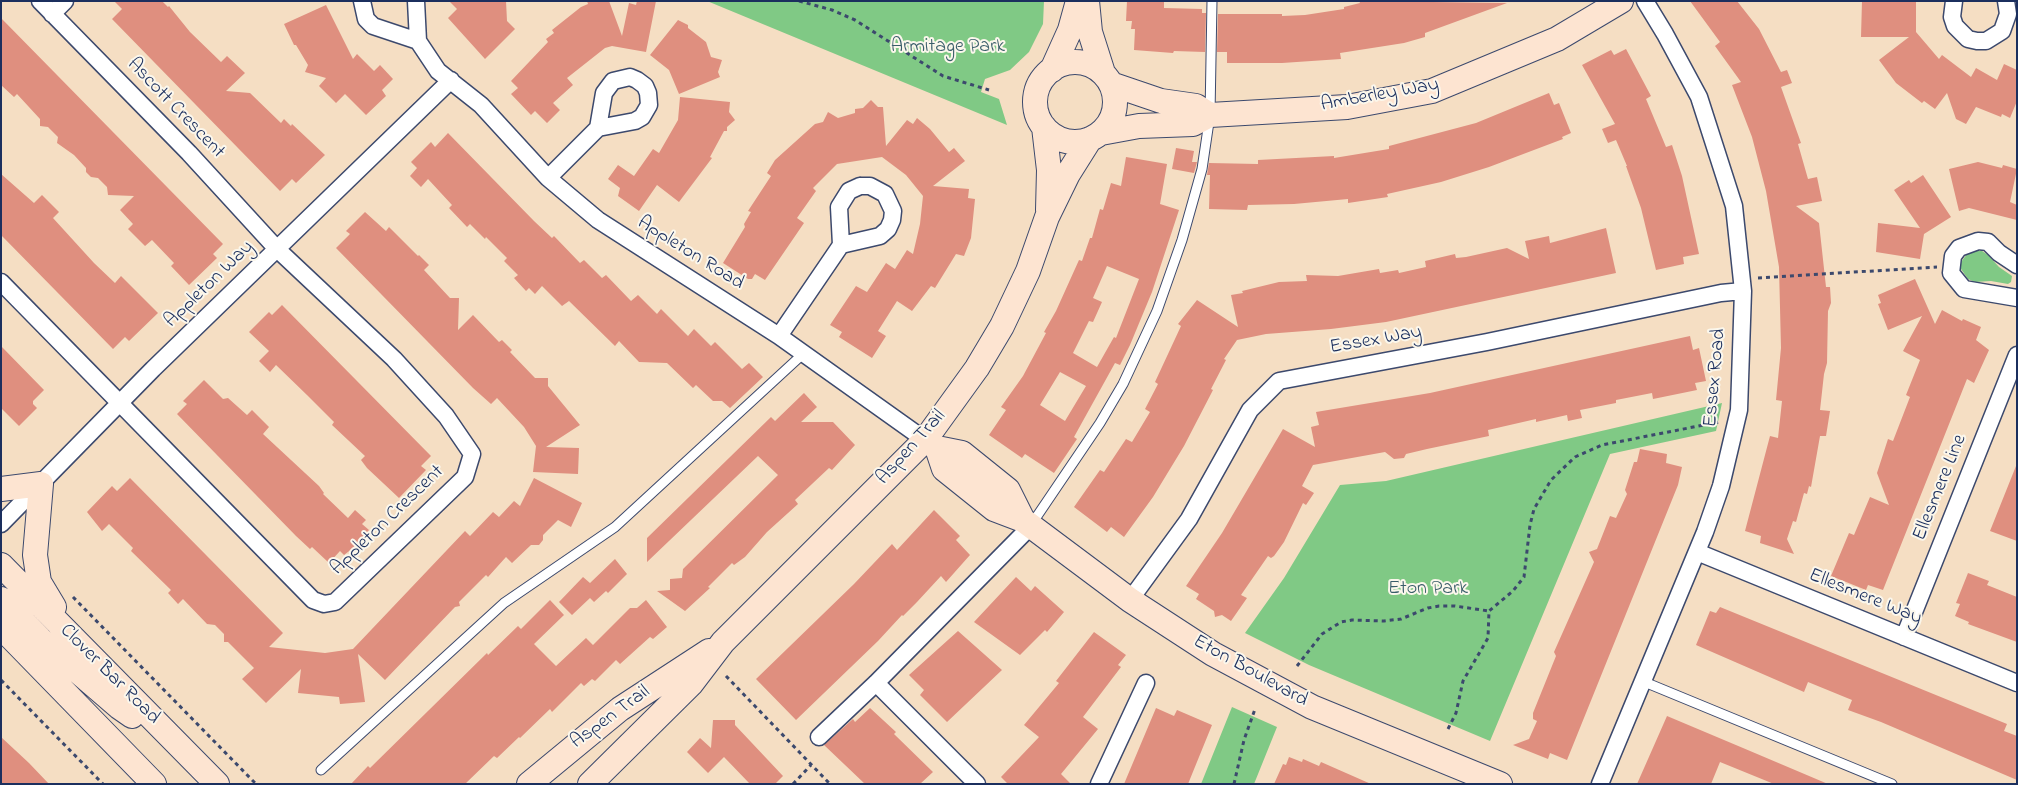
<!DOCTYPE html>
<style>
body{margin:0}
#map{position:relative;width:2018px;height:785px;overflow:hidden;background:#f5dec3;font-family:"Indie Flower",sans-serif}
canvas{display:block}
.frame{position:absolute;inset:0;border:2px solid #1b2f5e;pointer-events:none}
</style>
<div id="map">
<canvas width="2018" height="785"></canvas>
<div class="frame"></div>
</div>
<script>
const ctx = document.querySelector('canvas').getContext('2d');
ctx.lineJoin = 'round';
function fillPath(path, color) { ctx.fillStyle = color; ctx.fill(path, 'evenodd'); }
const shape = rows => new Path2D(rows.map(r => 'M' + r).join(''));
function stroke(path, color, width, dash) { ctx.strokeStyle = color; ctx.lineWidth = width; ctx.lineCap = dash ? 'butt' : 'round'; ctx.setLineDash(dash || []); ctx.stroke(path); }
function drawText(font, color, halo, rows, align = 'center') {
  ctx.font = font + ' "Indie Flower",sans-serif'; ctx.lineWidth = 4; ctx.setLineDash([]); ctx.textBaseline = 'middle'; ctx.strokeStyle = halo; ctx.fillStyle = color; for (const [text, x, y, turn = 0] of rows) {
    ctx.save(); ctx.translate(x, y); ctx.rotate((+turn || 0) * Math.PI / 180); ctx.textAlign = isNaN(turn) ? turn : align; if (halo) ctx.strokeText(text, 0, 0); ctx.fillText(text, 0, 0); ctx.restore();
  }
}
const green = shape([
 [707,1,1044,1,1043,24,1029,52,1010,70,985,79,981,92,999,99,1007,125],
 [1975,251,1982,251,1988,255,1999,267,2012,276,2011,282,2008,284,1991,281,1975,282,1968,279,1961,269,1961,262,1967,254],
 [1722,403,1716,431,1610,454,1490,741,1309,665,1245,633,1284,578,1340,485,1386,481],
 [1232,707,1277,727,1254,784,1201,784]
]);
const building = shape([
 [114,1,162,1,168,7,169,6,190,32,221,62,227,56,245,73,226,91,250,93,281,123,284,119,291,126,292,124,325,155,296,183,292,179,280,191,112,19,122,9],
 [449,1,506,1,507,21,515,29,485,59,448,18,457,9],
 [587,1,609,1,622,36,629,3,636,5,637,1,656,1,646,52,612,46,605,48,567,78,573,85,553,103,560,110,547,123,535,111,531,115,511,94,518,88,511,81,548,42,546,39,554,33,552,30,581,7,588,4],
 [1127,1,1164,2,1164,8,1202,9,1202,13,1206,13,1205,52,1174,51,1173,53,1134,50,1135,29,1131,29,1132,21,1126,21],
 [1359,1,1507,3,1425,33,1425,37,1404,43,1340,53,1341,59,1282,63,1227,63,1227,52,1217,52,1218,14,1282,14,1282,16,1305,15,1344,9,1344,7,1360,3],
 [1690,1,1737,1,1759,29,1781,72,1787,70,1792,83,1781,87,1801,143,1798,144,1808,179,1817,177,1822,201,1796,206,1819,223,1826,287,1830,287,1831,303,1828,311,1827,363,1824,374,1820,410,1830,411,1826,436,1820,436,1811,487,1809,486,1807,494,1804,493,1796,522,1793,521,1787,539,1794,554,1760,543,1761,536,1745,531,1770,436,1778,438,1782,401,1776,400,1781,348,1779,267,1766,191,1752,137,1732,85,1741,82,1715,46,1720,42],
 [1862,1,1916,1,1916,32,1939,59,1942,55,1971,77,1976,68,1997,80,2004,64,2017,70,2017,101,2010,118,2002,114,2001,117,1976,107,1966,124,1956,119,1947,93,1935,109,1924,101,1922,103,1896,83,1879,60,1909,37,1861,37],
 [326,5,353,59,357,54,374,71,380,65,393,79,382,90,386,96,366,115,345,94,336,103,319,86,326,78,305,72,308,65,296,45,294,45,284,24],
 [1,18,223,244,213,254,217,258,189,285,171,266,174,263,152,240,145,246,128,229,133,224,120,210,134,196,108,195,107,187,98,178,91,177,86,172,86,168,74,155,57,143,58,137,48,127,40,126,40,119,17,94,14,97,1,85],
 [678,20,688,25,688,28,706,42,711,57,722,60,718,72,720,77,679,94,669,70,650,55],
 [1626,49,1651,96,1646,99,1666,147,1672,145,1682,176,1699,254,1683,257,1684,264,1656,270,1641,208,1626,166,1627,166,1616,140,1608,143,1602,129,1615,124,1582,65,1611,50,1614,55],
 [1549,93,1554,105,1559,103,1571,133,1562,137,1563,139,1489,167,1441,182,1387,194,1388,197,1348,203,1348,199,1294,204,1248,205,1247,210,1209,209,1210,175,1207,175,1209,163,1258,164,1258,160,1334,156,1334,158,1389,149,1389,146,1476,123],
 [680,97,730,102,729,112,735,120,727,127,727,131,724,131,710,157,712,158,679,202,657,185,639,211,618,196,620,188,608,179,618,165,634,176,653,149,659,153,678,120],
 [871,100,878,107,883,107,886,146,907,120,913,124,917,118,930,129,949,152,954,148,965,161,933,186,969,189,968,198,975,199,971,238,964,256,956,254,935,288,931,286,912,311,897,301,878,331,886,336,872,358,839,337,842,332,830,325,856,286,867,292,886,263,895,269,907,250,913,254,920,224,923,196,906,175,882,157,837,164,813,188,816,191,797,218,804,223,765,280,755,274,752,279,748,279,723,263,745,227,744,224,751,212,748,211,771,176,767,173,775,160,815,124,823,122,828,112,838,118,855,113,855,109,863,108],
 [448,133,534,221,552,238,554,236,580,263,584,260,602,278,606,275,631,301,638,295,657,314,661,309,688,336,694,329,711,346,715,342,742,369,749,363,763,377,730,408,722,401,713,401,696,385,693,388,667,363,639,362,619,341,615,346,569,301,562,306,542,286,535,294,529,288,526,291,514,278,518,275,504,261,507,258,486,237,485,239,470,224,467,227,449,208,452,205,428,179,421,187,410,176,417,168,411,162,431,142,435,147],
 [1176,148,1194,151,1192,162,1197,162,1194,173,1172,169],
 [1126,157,1167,164,1160,204,1179,210,1152,292,1130,345,1120,365,1115,363,1074,437,1077,439,1054,473,1025,454,1022,458,989,435,1006,410,1001,407,1023,376,1046,333,1044,332,1056,311,1079,260,1082,261,1090,238,1092,238,1100,209,1103,210,1111,183,1121,186],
 [1107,266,1139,279,1116,338,1114,337,1097,367,1073,353,1089,321,1093,322,1102,302,1093,298],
 [1060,372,1086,386,1065,421,1040,405],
 [1978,162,2002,168,2003,165,2017,169,2010,202,2017,205,2017,220,1969,208,1959,211,1949,169],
 [1,174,34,203,42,195,59,212,53,218,94,263,115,283,121,276,158,313,129,341,125,337,113,349,1,235],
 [1923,175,1951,217,1924,234,1920,259,1876,252,1878,223,1920,228,1894,190,1909,180,1911,183],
 [365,212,386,231,389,227,418,256,419,255,429,265,424,270,450,298,459,298,458,330,473,315,499,342,502,340,512,350,510,352,535,378,548,378,548,386,580,425,546,447,579,448,578,474,533,472,536,446,524,427,497,398,491,404,473,388,336,248,350,234,346,231],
 [1606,228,1616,273,1386,322,1331,329,1266,334,1237,340,1224,359,1226,360,1211,389,1213,390,1184,446,1153,497,1124,537,1111,527,1107,532,1074,507,1100,470,1104,472,1126,439,1132,442,1150,412,1145,409,1158,384,1155,382,1181,326,1178,324,1197,300,1238,327,1231,295,1243,293,1242,291,1279,282,1307,281,1306,275,1338,276,1379,269,1380,273,1398,270,1399,273,1426,267,1425,261,1455,254,1456,258,1466,257,1507,248,1529,259,1525,241,1549,236,1550,243],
 [1915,279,1935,324,1942,310,1962,321,1963,319,1981,327,1976,340,1989,350,1974,383,1967,379,1883,590,1868,585,1866,590,1831,576,1849,533,1854,535,1870,497,1889,505,1877,473,1888,439,1893,441,1910,397,1906,395,1920,360,1903,351,1922,316,1888,330,1878,304,1881,303,1878,295],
 [282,305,431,456,421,466,426,470,399,498,367,468,361,460,365,456,332,425,334,422,307,395,276,365,270,372,259,361,269,351,249,332,269,312,272,315],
 [1690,336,1693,350,1699,348,1706,381,1695,383,1697,390,1653,399,1652,393,1616,400,1616,403,1580,410,1582,418,1568,421,1567,415,1536,422,1536,419,1488,430,1489,436,1427,449,1406,454,1404,458,1394,459,1385,452,1313,465,1302,486,1314,493,1306,505,1303,503,1284,542,1274,556,1271,558,1268,556,1241,595,1247,598,1231,621,1222,615,1215,617,1214,611,1196,599,1199,594,1186,586,1222,533,1283,429,1315,447,1311,427,1319,425,1316,412,1430,393],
 [1,346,44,390,33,401,33,404,37,408,19,426,1,408],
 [204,380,223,399,228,398,247,415,252,410,269,427,263,434,319,486,324,493,323,494,348,518,355,510,366,520,362,524,369,530,353,548,344,555,340,551,329,563,312,547,310,549,296,536,177,414,187,404,183,401],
 [804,393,817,407,801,422,833,422,855,445,832,470,829,468,795,500,798,504,767,532,745,557,734,565,732,563,708,587,710,588,685,611,657,591,670,590,670,579,682,578,683,569,778,475,758,456,647,562,647,538,771,417,775,421],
 [1640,449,1667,454,1666,463,1682,467,1678,485,1567,760,1550,753,1548,759,1513,745,1529,739,1537,721,1533,719,1533,713,1556,656,1554,652,1594,562,1589,552,1597,549,1610,516,1616,518,1627,494,1625,490,1634,462,1637,462],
 [2016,466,2017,467,2017,541,1990,531],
 [130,478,283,633,269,647,325,653,353,649,465,531,470,536,493,512,499,517,514,501,520,506,534,478,582,503,571,527,558,520,543,535,543,540,539,545,531,545,512,563,506,557,488,577,486,575,459,602,460,606,455,607,385,680,358,654,365,702,340,704,339,697,298,693,301,669,266,703,242,679,254,668,228,642,224,642,224,634,215,625,207,624,183,599,178,604,168,593,171,590,131,551,133,548,109,524,102,531,87,512,112,486,117,491],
 [934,510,960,536,956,540,970,555,946,582,941,576,917,602,903,616,902,615,878,641,796,720,756,679,854,584,892,544,897,550],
 [615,559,627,574,608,593,606,591,594,602,590,598,572,615,559,602,583,577,590,583],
 [1968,573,1989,581,1987,585,2017,597,2017,642,1968,624,1969,622,1955,616,1960,604,1956,603],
 [1016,577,1031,591,1035,586,1064,612,1047,632,1045,630,1020,655,974,622],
 [550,600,564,615,534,644,556,666,586,638,593,645,630,608,637,608,646,600,667,627,653,639,650,637,620,664,616,660,595,681,592,679,584,686,581,683,552,712,550,709,520,738,519,737,497,758,494,756,465,784,351,784,368,766,370,768,487,653,488,655,518,626,521,629],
 [1720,607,2007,724,2004,731,2017,736,2017,780,1881,722,1848,710,1852,700,1808,682,1804,692,1696,645,1710,611,1716,613],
 [958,631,1002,670,947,722,920,695,924,690,909,675],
 [1094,632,1126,655,1118,665,1121,667,1083,717,1098,729,1061,774,1071,784,1008,784,1001,777,1039,737,1024,725,1059,683,1056,681],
 [870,708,896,732,894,734,933,772,920,784,865,784,824,745,853,719,855,722],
 [1156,708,1174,716,1177,710,1212,725,1188,784,1124,784],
 [1667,716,1743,748,1828,784,1774,784,1720,762,1711,784,1637,784],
 [713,720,735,720,735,725,783,776,775,784,750,784,724,757,708,773,687,752,700,738,711,748],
 [1,737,29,763,49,784,1,784],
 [1289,757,1302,762,1303,759,1319,766,1321,762,1371,784,1274,784,1283,764,1286,765]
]);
const path = shape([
 [799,1,832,10,855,20,943,76,989,90],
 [1758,278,1937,267],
 [73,597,256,784],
 [1297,666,1322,634,1341,622,1352,620,1384,621,1401,619,1428,608,1439,606,1455,606,1489,611],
 [726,676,830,784],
 [1,680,103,784],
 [1448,729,1456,713,1463,681,1488,638,1489,611,1513,591,1524,577,1530,525,1534,509,1551,480,1575,457,1602,445,1719,422],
 [793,784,811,765],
 [1234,784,1244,740,1255,709]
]);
const lane = shape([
 [1031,525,1100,423,1123,384,1157,311,1182,240,1202,169,1210,115,1212,1],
 [1642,681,1892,784],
 [321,770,504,603,615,527,804,353]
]);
const street = shape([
 [362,1,366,19,373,26,418,41],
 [416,1,418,41,438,71,481,105,548,178,598,220,779,336,925,440],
 [1954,1,1952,17,1955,26,1968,39,1977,41,1986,41,2002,31,2008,14,2006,1],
 [52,14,65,1],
 [548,178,598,128,635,121,642,117,649,105,648,93,645,86,637,80,630,77,613,81,604,93,598,128],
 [860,186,870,186,885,194,893,211,892,220,888,229,880,236,841,245,839,207,849,191,860,186],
 [2017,265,1999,253,1988,242,1978,241,1959,248,1953,256,1951,273,1964,289,2017,298],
 [1,282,313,600,324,604,335,602,465,477,472,454,446,416,394,359,277,249,189,153,40,1],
 [779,336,841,245],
 [1,524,153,369,451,80],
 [1697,552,2017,683],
 [1130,600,1189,519,1250,410,1279,381,1487,342,1721,293,1743,291],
 [1904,637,2017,355],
 [876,683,977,784],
 [819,737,876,683,1031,526],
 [1099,784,1146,683],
 [1600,784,1705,532,1721,486,1739,410,1743,291,1734,206,1699,97,1665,34,1645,1]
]);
const secondary = shape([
 [1087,1,1090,32,1103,73],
 '1035 102a40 40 0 1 1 80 0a40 40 0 1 1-80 0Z',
 [1052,70,1070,30,1078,1],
 [1111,84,1161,101,1196,106,1210,115],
 [1044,127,1049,170,1048,210],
 [1101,133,1139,126,1193,124,1210,115,1347,107,1432,91,1557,39,1621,1],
 [926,441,937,448,962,453,1008,490,1023,520],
 [937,448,944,469,994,509,1023,520,1130,600,1213,654,1312,707,1500,784],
 [1,489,41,484,35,555,39,582,54,607],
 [1,565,217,784],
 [1,599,40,639,119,707,132,716],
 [1,627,154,784],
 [529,784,620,709,709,651],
 [590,784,691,684,723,642,925,440,977,368,1002,326,1028,271,1047,217,1068,174,1090,139]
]);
const parkNames = [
 ["Armitage Park",948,48],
 ["Eton Park",1428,590]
];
const streetNames = [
 ["Amberley Way",1380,96,-10],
 ["Ascott Crescent",175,109,46],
 ["Appleton Road",690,254,32],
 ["Appleton Way",210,285,-44],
 ["Essex Way",1376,341,-10],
 ["Essex Road",1716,378,-85],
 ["Aspen Trail",912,448,-48],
 ["Ellesmere Line",1941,488,-68],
 ["Appleton Crescent",388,521,-44],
 ["Ellesmere Way",1865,598,22],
 ["Eton Boulevard",1250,672,29],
 ["Clover Bar Road",109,675,45],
 ["Aspen Trail",611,718,-36]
];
fillPath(green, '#80c985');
fillPath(building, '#df8f7f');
stroke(lane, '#3c496d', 11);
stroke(street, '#3c496d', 19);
stroke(secondary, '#3c496d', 26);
stroke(path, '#3c496d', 3, [4, 4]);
stroke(lane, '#fff', 9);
stroke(street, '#fff', 16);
stroke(secondary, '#fde4d1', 24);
drawText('20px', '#395d6a', '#fbf7ec', parkNames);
drawText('20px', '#1b2f5e', '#fbf7ec', streetNames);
</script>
